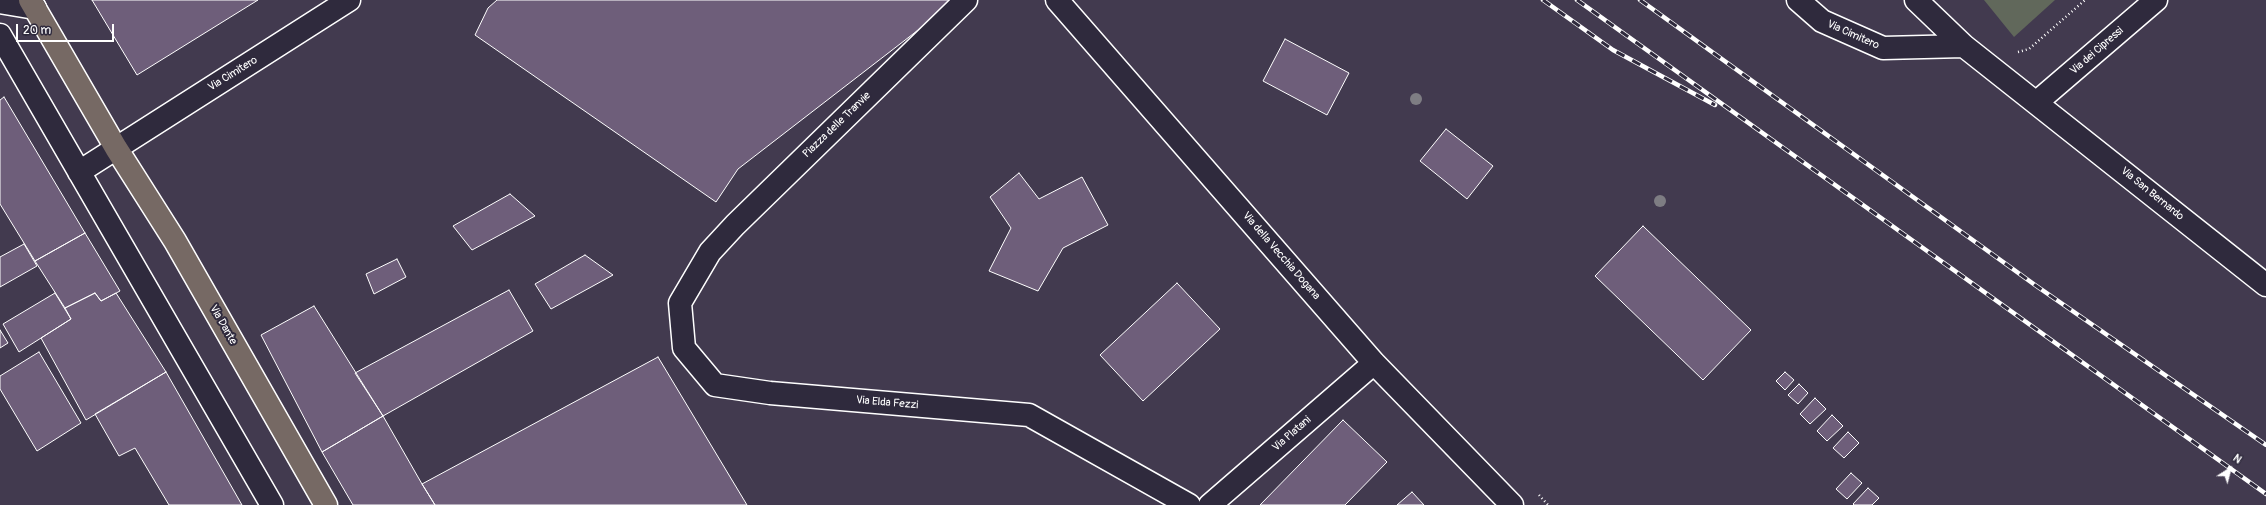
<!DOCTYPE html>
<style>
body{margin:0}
#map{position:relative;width:2266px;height:505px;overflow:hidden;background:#423a4f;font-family:Pangolin,sans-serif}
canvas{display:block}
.north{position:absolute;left:2210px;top:449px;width:40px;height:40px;-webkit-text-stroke:3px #2f2a3d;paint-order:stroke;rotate:36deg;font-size:11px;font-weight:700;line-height:16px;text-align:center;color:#fff}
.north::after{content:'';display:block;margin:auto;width:14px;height:18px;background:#fff;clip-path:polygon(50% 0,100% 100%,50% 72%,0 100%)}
.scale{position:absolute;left:16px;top:24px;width:98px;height:18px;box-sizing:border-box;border:2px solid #fff;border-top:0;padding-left:5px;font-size:12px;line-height:14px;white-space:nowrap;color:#fff;-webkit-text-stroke:3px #2f2a3d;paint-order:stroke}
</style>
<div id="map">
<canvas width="2266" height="505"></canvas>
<div class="north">N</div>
<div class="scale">20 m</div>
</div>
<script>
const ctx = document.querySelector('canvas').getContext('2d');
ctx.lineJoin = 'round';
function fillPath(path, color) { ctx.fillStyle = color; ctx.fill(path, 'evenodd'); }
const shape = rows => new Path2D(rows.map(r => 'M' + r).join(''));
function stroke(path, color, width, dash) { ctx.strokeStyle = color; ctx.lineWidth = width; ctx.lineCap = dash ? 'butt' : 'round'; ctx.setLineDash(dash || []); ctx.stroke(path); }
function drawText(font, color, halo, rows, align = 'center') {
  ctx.font = font + ' Pangolin,sans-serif'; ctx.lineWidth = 4; ctx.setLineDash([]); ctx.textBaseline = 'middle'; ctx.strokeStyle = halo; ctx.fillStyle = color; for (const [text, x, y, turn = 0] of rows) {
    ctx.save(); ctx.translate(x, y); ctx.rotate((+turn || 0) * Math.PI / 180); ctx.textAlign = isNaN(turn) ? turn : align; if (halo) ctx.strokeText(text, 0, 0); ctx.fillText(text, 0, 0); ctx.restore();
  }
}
const green = shape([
 [1984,0,2055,0,2014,37]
]);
const building = shape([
 [92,0,258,0,137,75,92,0],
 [497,0,957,0,738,169,716,202,475,35,488,8,497,0],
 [1285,39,1349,73,1327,115,1263,81,1285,39],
 [4,97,85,233,35,261,0,204,0,100,4,97],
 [1446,129,1493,166,1467,199,1420,161,1446,129],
 [1019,173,1039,199,1082,177,1108,225,1063,248,1038,291,989,271,1011,228,990,197,1019,173],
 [510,194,535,216,472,250,453,226,510,194],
 [1643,226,1751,330,1703,380,1595,276,1643,226],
 [85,233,120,291,101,301,95,293,65,308,35,261,85,233],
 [24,244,37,266,0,287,0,257,24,244],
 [585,255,613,275,551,309,535,284,585,255],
 [397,259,406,277,374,294,366,274,397,259],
 [1177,283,1220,329,1143,401,1100,355,1177,283],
 [509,290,533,331,383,416,355,373,509,290],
 [55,293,71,319,19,352,3,324,55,293],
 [95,293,101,301,116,293,166,372,86,420,41,338,71,319,65,308,95,293],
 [314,306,383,416,322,452,261,335,314,306],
 [0,330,8,343,0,348,0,330],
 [39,352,81,423,37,451,0,389,0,376,39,352],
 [658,357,747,505,435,505,422,484,658,357],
 [166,372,242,505,169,505,135,448,119,456,95,414,166,372],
 [1785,372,1794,380,1785,390,1776,381,1785,372],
 [1799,384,1808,393,1798,404,1788,395,1799,384],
 [1815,398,1826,409,1810,424,1800,414,1815,398],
 [1832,415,1843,426,1827,441,1817,431,1832,415],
 [383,416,422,484,435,505,353,505,322,452,383,416],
 [1343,420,1387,462,1345,505,1260,505,1343,420],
 [1848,432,1859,443,1844,458,1833,448,1848,432],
 [1851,473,1862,483,1847,499,1836,489,1851,473],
 [1868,488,1879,498,1872,505,1854,505,1853,504,1868,488],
 [1412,492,1424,505,1397,505,1412,492]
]);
const path = shape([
 [2018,52,2029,49,2085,0],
 [1539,495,1548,505]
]);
const minor = shape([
 [966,0,735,225,710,252,680,303,684,348,715,385,770,393,1029,415,1189,505],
 [1057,0,1374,363,1512,505],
 [1798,0,1822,21,1883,48,1964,46],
 [1916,0,1964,46,2266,285],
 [0,2,35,8],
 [0,35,272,505],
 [2037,102,2156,0],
 [79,172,349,0],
 [1210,505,1374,363]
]);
const major = shape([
 [30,0,116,148,175,241,326,505]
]);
const rail = shape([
 [1543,0,1613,50,1715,105],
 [1577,0,2266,494],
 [1640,0,2035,285,2266,445]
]);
const trees = [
 [1416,99],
 [1660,201]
];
const streetNames = [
 ["Via Cimitero",1853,35,24],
 ["Via dei Cipressi",2097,51,-41],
 ["Via Cimitero",233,74,-32],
 ["Piazza delle Tranvie",837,125,-44],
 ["Via San Bernardo",2152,194,39],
 ["Via della Vecchia Dogana",1281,256,49],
 ["Via Dante",223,325,60],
 ["Via Elda Fezzi",887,403,5],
 ["Via Platani",1292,434,-41]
];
fillPath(green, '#61685b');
fillPath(building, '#6e5e7a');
stroke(building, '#fff', 1);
stroke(minor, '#fff', 25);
stroke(major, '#fff', 25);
stroke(path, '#fff', 2.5, [1, 3]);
stroke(minor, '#2f2a3d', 22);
stroke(major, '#766964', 22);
stroke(rail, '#fff', 4.5);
stroke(rail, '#2f2a3d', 3, [9]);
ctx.fillStyle = '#7e7d83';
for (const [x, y] of trees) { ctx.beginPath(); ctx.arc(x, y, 6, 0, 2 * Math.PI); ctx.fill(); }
drawText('11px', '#fff', '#2f2a3d', streetNames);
</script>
